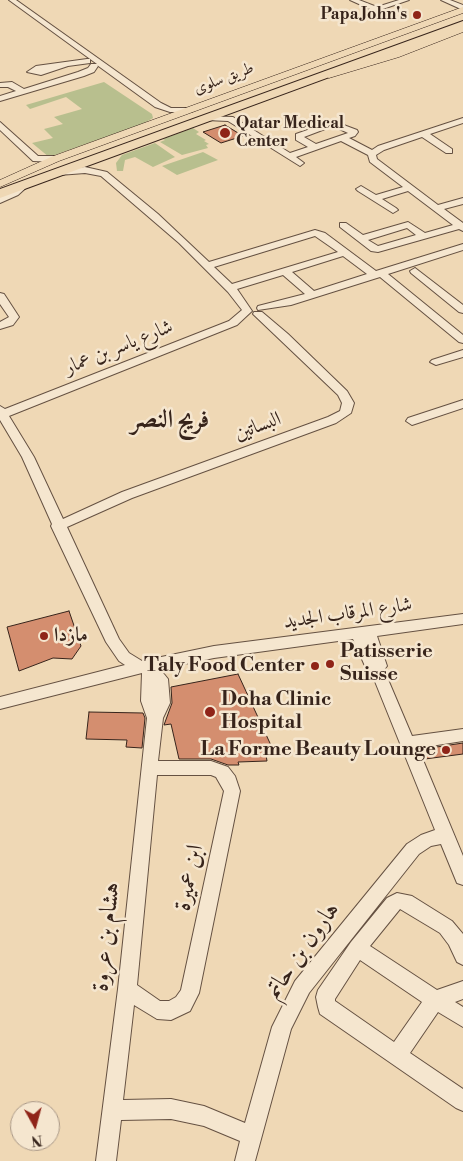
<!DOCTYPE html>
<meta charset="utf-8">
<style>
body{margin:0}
#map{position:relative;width:463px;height:1161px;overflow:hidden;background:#efd8b5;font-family:"Libre Bodoni",serif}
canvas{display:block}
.north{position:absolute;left:10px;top:1101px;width:50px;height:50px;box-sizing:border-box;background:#f5e6cf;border:1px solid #a99887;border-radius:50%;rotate:173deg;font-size:14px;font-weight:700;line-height:20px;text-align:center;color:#37241b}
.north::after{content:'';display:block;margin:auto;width:18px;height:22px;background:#8f2418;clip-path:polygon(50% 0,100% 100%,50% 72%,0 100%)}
</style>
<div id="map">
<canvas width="463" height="1161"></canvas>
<div class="north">N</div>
</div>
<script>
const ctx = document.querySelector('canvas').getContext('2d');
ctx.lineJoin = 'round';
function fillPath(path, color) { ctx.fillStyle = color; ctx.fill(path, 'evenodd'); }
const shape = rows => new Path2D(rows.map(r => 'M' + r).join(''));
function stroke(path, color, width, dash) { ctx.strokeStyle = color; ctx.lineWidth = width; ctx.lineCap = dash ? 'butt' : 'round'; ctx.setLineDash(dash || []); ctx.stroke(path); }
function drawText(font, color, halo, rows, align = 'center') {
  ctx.font = font + ' "Libre Bodoni",Amiri,serif'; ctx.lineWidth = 5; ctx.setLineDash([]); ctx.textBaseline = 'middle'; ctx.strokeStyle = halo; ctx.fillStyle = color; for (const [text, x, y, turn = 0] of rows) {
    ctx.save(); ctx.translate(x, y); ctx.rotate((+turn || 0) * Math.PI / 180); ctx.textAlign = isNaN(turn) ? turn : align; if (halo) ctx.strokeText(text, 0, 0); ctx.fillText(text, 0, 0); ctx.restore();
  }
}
const green = shape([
 [104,82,152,114,153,118,143,124,49,157,32,143,53,138,44,129,63,124,54,117,82,109,66,97,30,109,26,105],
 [193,128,199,132,196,134,206,140,204,141,209,144,206,145,208,148,182,155,160,142,165,140,163,139],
 [155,143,175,157,153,167,135,157,125,160,123,171,117,171,116,163,122,155],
 [203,152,218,160,177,175,162,166]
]);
const building = shape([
 [225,125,243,136,221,143,203,132,225,125],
 [69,611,81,646,72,659,53,658,19,671,7,627,69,611],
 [238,674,275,754,266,755,267,761,238,762,239,765,228,765,211,759,179,759,171,724,164,725,172,703,171,687,238,674],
 [89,712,143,713,145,718,142,748,126,747,127,740,86,739,89,712],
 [463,743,463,754,425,759,430,748,463,743]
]);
const minor = shape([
 [9,0,16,0,161,103,171,108,191,108,195,110,191,112,170,112,155,107,97,65,98,66,94,72,84,76,0,101,0,96,16,91,8,87,0,87,0,83,12,82,24,89,78,72,88,68,91,64,97,64,9,0],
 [350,0,359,0,377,7,399,0,409,0,374,12,380,17,376,19,365,12,370,9,350,0],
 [441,0,450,0,463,5,463,10,441,0],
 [87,59,90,59,90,63,68,66,41,75,27,72,36,66,87,59],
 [203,116,233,117,290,153,308,147,296,140,296,134,333,121,357,130,358,132,355,136,349,138,372,150,378,146,463,118,463,123,430,134,452,149,452,153,446,153,422,137,384,150,376,155,377,159,438,205,463,198,463,204,444,209,463,223,463,231,459,229,378,252,371,251,340,227,340,223,346,223,363,235,408,222,425,233,453,225,408,191,382,199,396,208,398,210,393,213,358,191,356,189,361,186,376,195,403,187,370,162,368,155,341,141,296,157,304,163,300,166,228,121,206,120,203,120,203,116],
 [333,126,348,133,316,144,304,137,333,126],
 [407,228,416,235,378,246,368,240,407,228],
 [0,122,38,156,55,156,59,159,55,162,33,161,0,130,0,122],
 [85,167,107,172,158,214,209,262,315,230,325,233,376,271,463,244,463,250,388,274,463,335,463,343,459,342,380,277,291,305,258,310,257,308,258,306,305,294,283,275,237,289,252,311,237,325,9,416,34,457,63,519,122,492,328,417,340,411,342,403,338,395,253,314,254,312,262,312,288,334,347,391,354,403,351,413,336,423,132,498,67,527,119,639,129,653,142,661,214,646,463,614,463,624,377,636,387,666,384,670,412,736,463,729,463,741,418,748,463,856,463,885,457,883,441,844,431,846,419,854,309,993,291,1029,255,1161,235,1161,240,1141,204,1126,171,1119,121,1120,116,1161,96,1161,118,989,147,718,141,701,142,673,0,709,0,697,125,665,119,661,106,642,51,526,52,524,22,457,0,420,0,406,5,409,229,321,242,310,228,292,179,243,101,176,85,173,59,175,55,172,59,169,85,167],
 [315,236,338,252,232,284,214,267,315,236],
 [343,256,367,274,314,291,292,272,343,256],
 [353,639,365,666,374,679,435,830,421,835,407,844,295,981,272,1027,245,1123,204,1106,171,1099,123,1100,134,1005,157,1019,171,1020,190,1011,199,993,240,791,235,776,228,767,211,761,158,761,163,718,170,703,168,679,160,669,214,658,353,639],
 [157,775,211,775,216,777,224,791,181,990,176,997,169,1001,160,1001,137,985,157,775],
 [24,182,29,185,18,195,0,203,0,197,24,182],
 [415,268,463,305,463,313,459,312,411,273,410,271,415,268],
 [0,293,4,294,19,317,13,325,0,329,0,322,9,317,0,304,0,293],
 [463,350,463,357,436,365,430,362,432,360,463,350],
 [463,400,463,408,412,425,406,421,408,418,463,400],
 [397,893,412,896,452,921,463,934,463,965,457,962,449,945,440,933,400,909,370,946,437,990,463,981,463,999,455,1002,463,1007,463,1027,438,1012,410,1053,463,1089,463,1111,456,1108,320,1014,318,1007,316,997,318,990,351,942,387,898,397,893],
 [360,960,422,1002,394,1042,335,1001,335,999,360,960]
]);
const major = shape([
 [463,7,463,13,59,161,0,187,0,180,51,157,463,7],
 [463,26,463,32,399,57,329,78,324,75,326,73,393,53,463,26]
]);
const highway = shape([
 [463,21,463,28,0,198,0,189,463,21]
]);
const markers = [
 [417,15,5,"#8f2418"],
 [225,133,6,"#8f2418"],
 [44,636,5,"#8f2418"],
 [330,664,5,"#8f2418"],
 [315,666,5,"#8f2418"],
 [210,712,6,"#8f2418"],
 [446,750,5,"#8f2418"]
];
const farPoinames = [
 ["Papa John's",407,15],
 ["Qatar Medical",236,124,"left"],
 ["Center",236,142,"left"]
];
const farStreetnames = [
 ["طريق سلوى",224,79,-21]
];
const streetNames = [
 ["شارع ياسر بن عمار",119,348,-22],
 ["البساتين",258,427,-20],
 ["شارع المرقاب الجديد",348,614,-8]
];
const poiNames = [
 ["مازدا",54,636],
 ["Patisserie",340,652],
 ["Suisse",340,675],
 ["Taly Food Center",305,666,"right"],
 ["Doha Clinic",221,700],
 ["Hospital",221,723],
 ["La Forme Beauty Lounge",436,750,"right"]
];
const nearStreetnames = [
 ["ابن عميرة",190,878,-78],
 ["هشام بن عروة",107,937,-84],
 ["هارون بن حاتم",303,951,-55]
];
const districtNames = [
 ["فريج النصر",170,421]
];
fillPath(green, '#b8bf8e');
fillPath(building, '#d48e6f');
stroke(building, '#37241b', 1);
stroke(minor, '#655142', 2);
stroke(major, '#37241b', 1);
stroke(highway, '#37241b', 2);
fillPath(minor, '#f5e6cf');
fillPath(major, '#efd8b5');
fillPath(highway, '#efd8b5');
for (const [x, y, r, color] of markers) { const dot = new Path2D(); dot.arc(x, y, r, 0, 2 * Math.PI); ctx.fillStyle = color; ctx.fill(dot); stroke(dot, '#f5e6cf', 2); }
drawText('bold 16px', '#37241b', '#f5e6cf', farPoinames, 'right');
drawText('16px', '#37241b', '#f5e6cf', farStreetnames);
drawText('20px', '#37241b', '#f5e6cf', streetNames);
drawText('bold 20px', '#37241b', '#f5e6cf', poiNames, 'left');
drawText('24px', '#37241b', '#f5e6cf', nearStreetnames);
drawText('bold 25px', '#37241b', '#f5e6cf', districtNames);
</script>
